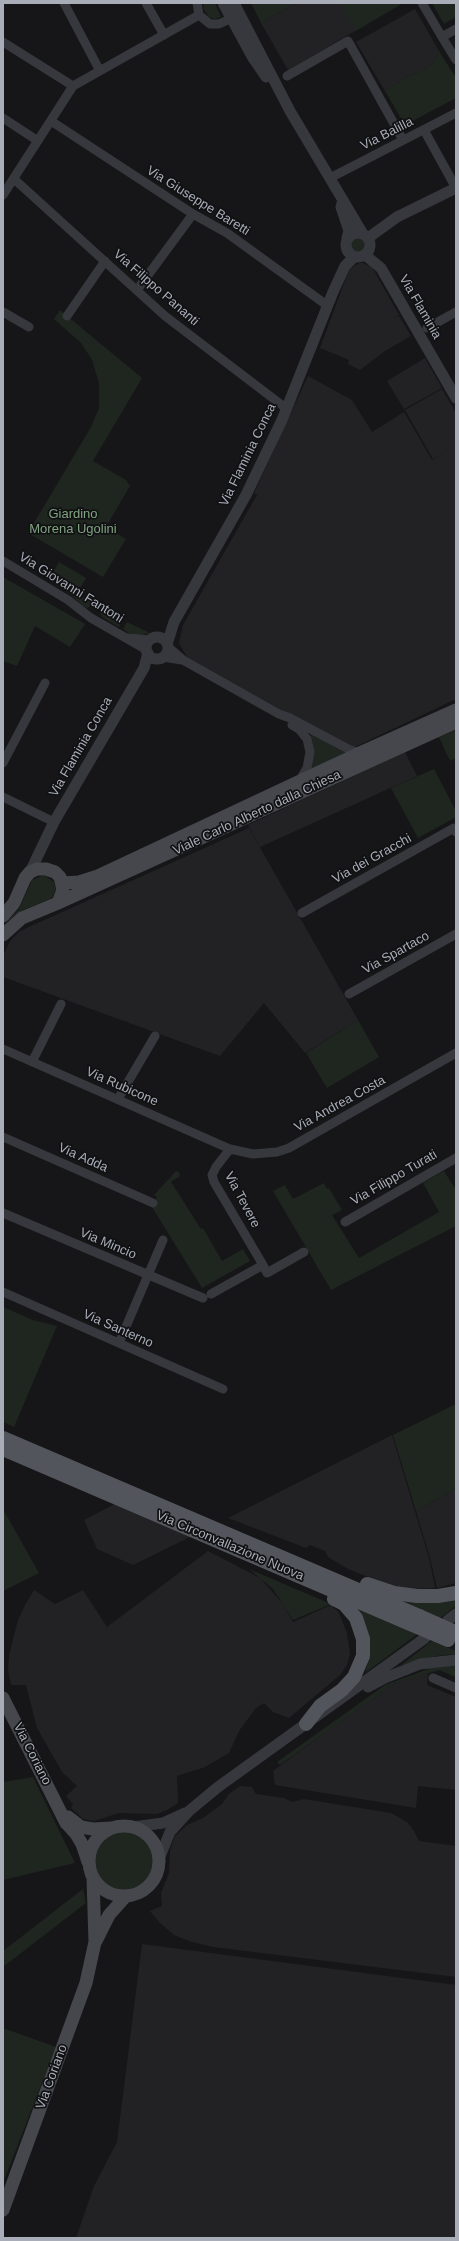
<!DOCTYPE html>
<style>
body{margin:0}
#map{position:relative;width:459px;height:2241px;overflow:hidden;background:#161618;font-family:Arial,sans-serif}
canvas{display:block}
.frame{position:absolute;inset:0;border:4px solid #a8adb8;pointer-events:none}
</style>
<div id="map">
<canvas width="459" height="2241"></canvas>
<div class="frame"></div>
</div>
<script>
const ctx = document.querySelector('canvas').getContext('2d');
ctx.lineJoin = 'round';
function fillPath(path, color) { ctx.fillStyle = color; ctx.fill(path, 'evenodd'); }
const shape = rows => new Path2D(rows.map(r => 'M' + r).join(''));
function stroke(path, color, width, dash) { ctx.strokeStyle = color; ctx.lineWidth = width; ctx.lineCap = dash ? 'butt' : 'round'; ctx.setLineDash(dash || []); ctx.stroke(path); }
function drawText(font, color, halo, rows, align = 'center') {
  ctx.font = font + ' Arial,sans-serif'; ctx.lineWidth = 3.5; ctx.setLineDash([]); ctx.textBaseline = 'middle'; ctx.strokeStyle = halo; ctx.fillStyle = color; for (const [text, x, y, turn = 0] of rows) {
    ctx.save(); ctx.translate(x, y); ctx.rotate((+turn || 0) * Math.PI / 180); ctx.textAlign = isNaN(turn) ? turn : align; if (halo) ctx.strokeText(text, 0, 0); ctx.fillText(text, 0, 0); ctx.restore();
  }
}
const built = shape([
 [296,3,403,3,288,70,261,23],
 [415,9,439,51,433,63,423,71,408,76,385,91,356,42],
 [359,263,363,263,372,267,399,315,394,318,399,316,411,336,385,351,360,370,348,364,349,360,320,348,347,275,350,269],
 [425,358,442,388,404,409,387,381],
 [308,376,352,400,372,432,404,412,432,460,456,446,456,699,357,746,348,746,339,742,187,657,179,643,183,625,257,495,273,504,254,493],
 [442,389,456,413,456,446,433,459,405,410],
 [405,752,417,776,260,847,248,825],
 [249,828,358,1020,305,1053,264,1003,220,1056,3,977,3,956,10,941,20,931],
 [392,1435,429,1558,435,1588,409,1589,389,1585,348,1569,328,1557,325,1551,310,1545,306,1548,228,1518],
 [456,1488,456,1583,437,1588,430,1558,416,1511],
 [115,1504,192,1536,133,1565,97,1549,84,1520],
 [208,1551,260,1578,283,1604,293,1622,331,1605,339,1613,347,1633,350,1654,347,1665,340,1675,289,1718,273,1712,264,1703,256,1708,239,1731,229,1753,205,1767,177,1776,178,1803,167,1810,157,1814,119,1813,94,1821,83,1819,71,1808,73,1804,66,1796,77,1786,62,1772,37,1728,26,1685,11,1685,8,1670,9,1655,18,1620,25,1605,34,1590,55,1604,83,1590,107,1627],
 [428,1673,427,1685,456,1697,456,1790,418,1786,416,1808,275,1785,273,1771,383,1690,393,1684],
 [240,1786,252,1787,256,1794,284,1798,292,1802,304,1799,391,1813,407,1822,414,1831,419,1841,456,1846,456,1977,213,1947,192,1942,174,1935,159,1922,150,1911,162,1906,161,1893,169,1873,170,1850,175,1836,187,1825,203,1818,222,1804,229,1794],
 [142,1944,456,1985,456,2238,76,2238,94,2186,117,2142]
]);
const green = shape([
 [203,3,215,3,221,17,215,19,209,17,204,10],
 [251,3,296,3,261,23],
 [339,3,403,3,356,31],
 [432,3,456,3,456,17,444,24],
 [439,51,456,78,456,98,405,125,385,91,408,76,423,71,433,63],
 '350 245a8 8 0 1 1 16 0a8 8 0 1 1-16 0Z',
 [60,310,142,378,93,461,126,480,130,486,106,527,126,539,103,577,28,533,91,427,99,408,99,383,92,360,81,343,54,319],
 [59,562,86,578,79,590,52,574],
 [3,577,85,624,70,647,35,626,17,666,3,661],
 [48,579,82,599,84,597,92,602,91,606,87,608,83,606,70,594],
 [101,606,123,620,119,627,102,617,99,611],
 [127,622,148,632,149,633,138,636,129,633,123,629],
 [456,730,456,758,450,761,439,737],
 [310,733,345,753,309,771,314,751],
 [434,769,456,811,456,817,418,838,391,788],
 [44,875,54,882,56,890,52,898,23,910,3,925,19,909,32,880],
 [358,1020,379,1057,327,1088,306,1053],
 [176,1171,179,1172,180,1176,171,1182,201,1229,203,1228,222,1261,243,1249,250,1261,202,1288,152,1207,157,1197,154,1195],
 [444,1171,456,1190,456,1226,331,1290,273,1191,285,1185,293,1199,324,1183,327,1189,329,1188,342,1210,332,1215,359,1258,439,1212,423,1183],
 [3,1307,33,1320,57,1326,14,1427,3,1422],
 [456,1404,456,1488,416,1511,393,1435],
 [3,1509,39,1573,3,1591],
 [249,1569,331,1604,293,1620,273,1589],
 [377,1592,456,1595,456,1606,440,1618],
 [354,1606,419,1633,365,1673,369,1659,370,1643,366,1627],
 [432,1641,456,1651,456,1654,436,1656,401,1665],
 [456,1665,456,1677,439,1670,393,1684,280,1765,277,1762,385,1685,431,1668],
 [33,1777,75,1863,3,1880,3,1782],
 '93 1861a32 32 0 1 1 64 0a32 32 0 1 1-64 0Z',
 [83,1889,86,1903,3,1967,3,1951],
 [3,2028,56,2047,3,2183]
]);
const minor = shape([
 [64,3,100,71],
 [146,3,164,35],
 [197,3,199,15,210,24,219,24,230,19],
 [422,3,442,37,456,29],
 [442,37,456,60],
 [3,42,73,86,199,15],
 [287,76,348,41,403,140],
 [3,118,38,141],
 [51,121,193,214,227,233,328,306],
 [424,130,456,188],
 [330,178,456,113],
 [14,179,165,316,287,409],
 [3,195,73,86],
 [137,290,193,214],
 [3,312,29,327],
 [67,316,105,261],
 [427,328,456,312],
 [3,561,68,600,91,618,147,650],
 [128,638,150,640],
 [168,647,183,660,279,714,290,718,348,749,360,753],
 [163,657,182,660],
 [292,725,299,729,307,739,310,752,307,768,299,781],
 [3,763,45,683],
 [3,797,54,822],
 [302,913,454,828,456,832],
 [349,994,456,934],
 [3,1049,230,1149,253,1154,277,1152,289,1148,456,1053],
 [32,1062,61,1004],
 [118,1099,155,1036],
 [3,1137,153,1203],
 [3,1213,203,1298],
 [345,1222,456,1158],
 [263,1265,267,1273,304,1252],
 [3,1292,223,1389],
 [211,1294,263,1265,214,1182,212,1175,216,1167,230,1149],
 [119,1343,163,1240],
 [433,1678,456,1688]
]);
const tertiary = shape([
 [223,3,253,58,266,77],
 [234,3,290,111,363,234],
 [343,200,341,207,349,231,347,238],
 '346 245a12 12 0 1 1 24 0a12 12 0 1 1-24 0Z',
 [368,238,397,217,456,188],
 [365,255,381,268,456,398],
 '146 648a11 11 0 1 1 22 0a11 11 0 1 1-22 0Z',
 [167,644,174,622,246,495,282,420,333,292,345,266,354,257],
 [30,872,54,822,144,668,148,653],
 [448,1620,456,1614],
 [368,1687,385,1678,420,1664,456,1660],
 [133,1827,163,1823,185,1813],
 [159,1859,170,1832,189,1811,218,1787,425,1638]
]);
const secondary = shape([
 [63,883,79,882,98,876,360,753,456,710],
 [58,903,456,722],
 [3,916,14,903,25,878,30,872,37,869,46,869,55,872,60,877,63,890,58,903,22,918,3,935],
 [3,1698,66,1823,76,1834,82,1844,88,1862],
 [68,1817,81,1827,93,1829,111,1828],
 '89 1861a35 35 0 1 1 70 0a35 35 0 1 1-70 0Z',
 [96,1941,109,1915,126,1896],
 [3,2210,86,1983,95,1942,93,1878]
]);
const primary = shape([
 [3,1438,419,1616],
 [3,1449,408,1623],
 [367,1584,394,1593,417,1596,438,1596,456,1593],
 [306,1724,320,1706,342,1690,354,1677,363,1656,363,1639,356,1618,344,1604,334,1599]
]);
const primaryBridge = shape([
 [419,1616,455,1632],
 [408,1623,448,1640]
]);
const streetNames = [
 ["Via Balilla",387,134,-27],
 ["Via Giuseppe Baretti",198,201,32],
 ["Via Filippo Pananti",156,288,41],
 ["Via Flaminia",420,307,60],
 ["Via Flaminia Conca",248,455,-64],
 ["Via Giovanni Fantoni",71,588,32],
 ["Via Flaminia Conca",81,747,-60],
 ["Viale Carlo Alberto dalla Chiesa",257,813,-25],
 ["Via dei Gracchi",372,859,-29],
 ["Via Spartaco",396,953,-29],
 ["Via Rubicone",122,1087,24],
 ["Via Andrea Costa",340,1104,-29],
 ["Via Adda",83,1158,24],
 ["Via Filippo Turati",394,1178,-30],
 ["Via Tevere",242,1200,62],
 ["Via Mincio",108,1244,23],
 ["Via Santerno",118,1329,24],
 ["Via Circonvallazione Nuova",230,1546,23],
 ["Via Coriano",32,1754,63],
 ["Via Coriano",52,2077,-70]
];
const parkNames = [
 ["Giardino",73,514],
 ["Morena Ugolini",73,529]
];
fillPath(built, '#222225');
fillPath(green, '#1e261f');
stroke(minor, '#37383d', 9);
stroke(tertiary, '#37383d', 11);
stroke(secondary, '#45474d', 13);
stroke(primary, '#53555c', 14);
stroke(primaryBridge, '#53555c', 14);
drawText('13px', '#a8adb8', '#111113', streetNames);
drawText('13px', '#7fa381', '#111113', parkNames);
</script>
